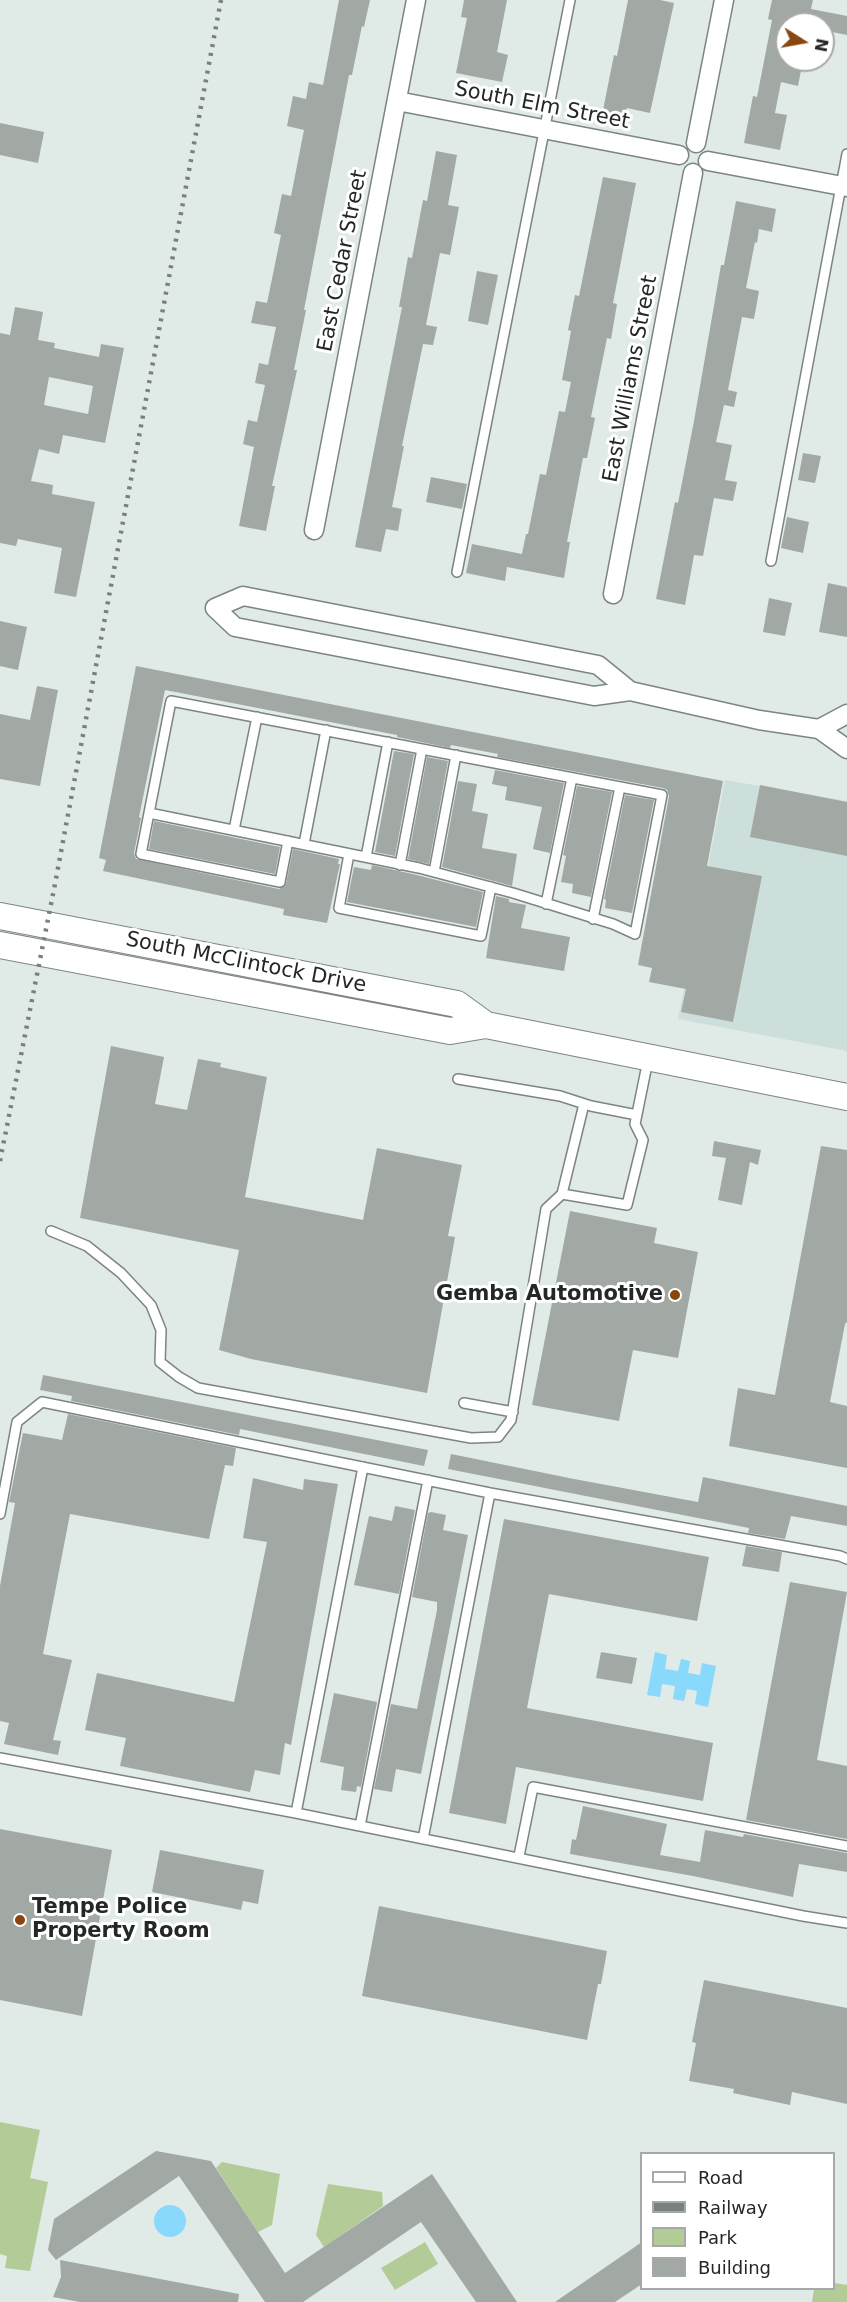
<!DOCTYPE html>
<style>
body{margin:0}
#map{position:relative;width:847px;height:2302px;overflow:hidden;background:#e0eae7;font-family:"DejaVu Sans",sans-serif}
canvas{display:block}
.legend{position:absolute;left:640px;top:2152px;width:195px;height:138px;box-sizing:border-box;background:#fff;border:2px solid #a7a9a8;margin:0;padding:8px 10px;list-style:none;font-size:18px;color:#232726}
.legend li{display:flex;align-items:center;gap:12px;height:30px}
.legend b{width:30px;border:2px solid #a7a9a8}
.north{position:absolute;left:775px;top:12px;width:60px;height:60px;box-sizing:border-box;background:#fff;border:2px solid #a7a9a8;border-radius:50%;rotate:101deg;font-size:16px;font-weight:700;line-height:24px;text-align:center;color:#232726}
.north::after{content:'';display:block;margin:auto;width:21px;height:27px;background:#87470f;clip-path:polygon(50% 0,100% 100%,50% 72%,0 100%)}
</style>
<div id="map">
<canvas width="847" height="2302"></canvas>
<ul class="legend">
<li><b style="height:8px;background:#fff"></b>Road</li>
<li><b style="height:8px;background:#79807e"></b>Railway</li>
<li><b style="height:16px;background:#b3cc97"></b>Park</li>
<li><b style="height:16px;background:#a2a9a4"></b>Building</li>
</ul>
<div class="north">N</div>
</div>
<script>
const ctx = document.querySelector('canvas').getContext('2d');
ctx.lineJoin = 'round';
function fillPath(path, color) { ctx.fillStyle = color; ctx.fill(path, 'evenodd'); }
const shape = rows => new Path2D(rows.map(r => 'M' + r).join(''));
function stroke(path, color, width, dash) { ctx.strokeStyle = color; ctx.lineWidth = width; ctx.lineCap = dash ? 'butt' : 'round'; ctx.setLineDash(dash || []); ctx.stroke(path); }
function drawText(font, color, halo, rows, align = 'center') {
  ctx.font = font + ' "DejaVu Sans",sans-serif'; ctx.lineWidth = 6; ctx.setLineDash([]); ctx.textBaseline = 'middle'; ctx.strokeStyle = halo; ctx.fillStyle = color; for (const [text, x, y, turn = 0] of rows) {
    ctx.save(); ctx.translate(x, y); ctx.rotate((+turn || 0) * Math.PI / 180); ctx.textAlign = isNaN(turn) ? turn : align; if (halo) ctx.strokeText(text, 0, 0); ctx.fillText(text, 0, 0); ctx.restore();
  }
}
const built = shape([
 [725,780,847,801,847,1051,678,1019]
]);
const green = shape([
 [0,2122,40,2130,30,2178,48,2182,30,2271,5,2268,7,2256,0,2254],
 [222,2162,280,2174,272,2225,258,2232,216,2168],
 [328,2184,382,2192,383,2206,324,2247,316,2235],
 [425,2242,438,2264,395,2290,381,2268],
 [834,2283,847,2285,847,2302,812,2302,814,2289,834,2288]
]);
const water = shape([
 [655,1652,667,1655,665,1669,678,1671,681,1659,690,1661,688,1673,700,1675,702,1663,716,1666,708,1707,695,1704,697,1691,687,1689,684,1701,673,1699,675,1686,662,1684,660,1697,647,1695],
 '154 2221a16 16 0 1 1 32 0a16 16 0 1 1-32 0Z'
]);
const building = shape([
 [339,0,370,0,364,27,362,26,352,75,349,75,304,310,306,310,294,370,297,370,272,486,275,486,266,531,239,526,254,447,243,444,248,420,257,422,265,385,255,383,259,363,268,365,276,327,251,323,256,301,267,303,281,235,274,233,282,194,291,196,304,130,287,126,293,96,306,99,309,82,323,85],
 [464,0,507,0,497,52,508,55,502,82,456,73,467,18,461,17],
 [628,0,660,0,674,3,650,113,627,108,625,119,602,115,614,55,617,56],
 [772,0,813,0,811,9,847,16,847,35,823,30,823,24,787,24,787,60,803,60,798,86,781,82,775,113,787,115,780,150,744,143,753,96,757,97,772,20,768,19],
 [0,123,44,132,38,163,0,155],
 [436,151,457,155,448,205,459,207,450,255,440,253,426,325,437,327,433,345,423,344,402,446,404,446,392,507,402,509,398,531,386,529,381,552,355,547,402,307,399,307,408,257,412,258,423,200,427,201],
 [603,177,636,183,613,303,617,304,611,339,607,338,591,417,595,418,587,458,583,458,567,542,570,542,564,578,507,567,505,581,466,573,472,544,522,554,526,534,528,534,540,474,546,475,559,411,565,412,571,382,562,380,571,331,568,330,575,295,579,296],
 [736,201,776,209,772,232,759,229,757,243,755,242,746,288,759,291,754,319,742,317,728,390,737,392,734,407,724,405,716,442,732,445,725,480,737,482,733,501,714,498,703,556,694,555,685,605,656,599,675,502,678,503,694,421,721,265,724,265],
 [477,271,498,275,488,325,468,321],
 [15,307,43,312,38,340,55,343,54,348,99,357,101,344,124,348,105,443,63,435,59,454,39,449,31,481,53,485,52,494,95,502,76,597,54,593,62,548,18,539,16,546,0,543,0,333,10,335],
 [49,377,93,386,88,414,44,405],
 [803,453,821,456,815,483,798,480],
 [431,477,467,484,462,509,426,502],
 [787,517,809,522,803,553,781,548],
 [828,583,847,587,847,637,819,632],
 [769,598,792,603,785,636,763,632],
 [0,621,27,627,18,670,0,666],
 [136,666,723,781,707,866,762,876,733,1022,681,1012,686,989,649,982,652,968,638,965,669,796,667,790,663,788,497,757,498,754,451,745,450,748,397,737,397,735,165,690,139,817,141,818,134,853,136,859,279,889,286,884,293,849,339,859,338,864,340,864,327,923,283,915,284,909,103,871,106,860,99,858],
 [37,686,58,690,40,786,0,779,0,714,30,720],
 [394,751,414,754,395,856,375,852],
 [427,757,448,761,429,864,408,859],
 [495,770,564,783,550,853,533,849,542,807,505,800,507,787,492,784],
 [458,781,477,784,472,811,488,814,482,848,517,854,512,886,442,867],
 [760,785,847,802,847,856,750,837],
 [577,786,612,792,591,897,572,893,573,884,561,882,566,856,563,855],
 [625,795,654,800,632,913,605,908,606,900,604,899],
 [154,821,280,847,275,874,149,849],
 [372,865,417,875,483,892,476,927,347,902,354,867,371,870],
 [496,896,509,899,509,902,526,905,521,928,570,937,564,971,486,958],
 [111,1046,164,1057,155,1104,187,1110,198,1059,221,1063,220,1067,267,1077,245,1197,363,1220,377,1148,462,1165,448,1236,455,1237,427,1393,251,1359,219,1350,239,1250,80,1218],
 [714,1141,761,1150,758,1165,750,1162,742,1205,718,1200,726,1158,712,1156],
 [821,1146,847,1150,847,1322,845,1324,830,1402,847,1406,847,1468,729,1446,738,1388,775,1395],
 [570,1211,657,1228,654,1243,698,1252,678,1358,633,1350,619,1421,532,1405],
 [43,1375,428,1450,424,1466,240,1429,239,1435,71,1401,72,1396,40,1390],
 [68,1414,236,1448,233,1466,225,1465,209,1539,70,1514,43,1654,72,1660,53,1740,61,1741,58,1755,4,1744,9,1723,0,1721,0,1586,15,1503,9,1502,23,1433,62,1440],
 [451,1454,574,1479,698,1502,703,1477,847,1506,847,1526,791,1516,785,1539,748,1533,749,1528,448,1469],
 [253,1478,303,1490,304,1479,338,1484,291,1745,285,1743,280,1775,255,1770,250,1792,120,1766,126,1738,85,1730,97,1673,234,1702,267,1542,243,1538],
 [395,1506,415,1510,399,1594,354,1585,369,1516,392,1521],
 [431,1512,446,1515,443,1530,468,1535,421,1774,396,1769,392,1792,374,1789,391,1704,417,1709,437,1610,437,1602,412,1597,428,1513],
 [504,1519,709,1557,697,1621,549,1594,527,1708,713,1743,703,1801,516,1767,506,1824,449,1813],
 [746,1546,782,1552,779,1572,742,1566],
 [790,1582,847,1592,817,1760,847,1766,847,1839,746,1820],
 [601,1652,637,1658,632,1684,596,1678],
 [334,1693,377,1702,361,1787,357,1786,356,1792,341,1790,344,1767,320,1762],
 [583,1806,667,1824,660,1855,700,1862,705,1830,743,1837,744,1834,847,1853,847,1872,799,1864,793,1897,693,1876,570,1854,572,1839,576,1840],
 [0,1829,112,1850,82,2016,0,2000],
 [160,1850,264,1870,258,1904,243,1901,241,1910,152,1892],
 [379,1906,607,1951,601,1984,598,1984,587,2040,362,1996],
 [704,1980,847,2008,847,2104,792,2092,790,2105,733,2093,734,2089,689,2081,696,2043,692,2042],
 [156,2151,211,2161,285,2273,432,2174,517,2302,476,2302,421,2222,303,2302,265,2302,179,2176,56,2260,48,2250,54,2219],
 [642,2242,642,2284,615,2302,555,2302],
 [60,2260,239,2294,238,2302,80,2302,53,2297,61,2277]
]);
const lane = shape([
 [771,561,847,154],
 [457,572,570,0],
 [171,701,662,795,635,934,613,924,513,893,419,868,149,813,171,701],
 [149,813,141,854,280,882,288,841],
 [234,830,257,717],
 [304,844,326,730],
 [349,854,339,908,481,936,491,887],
 [366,857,388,742],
 [400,865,422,749],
 [434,872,456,755],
 [546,904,572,778],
 [593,919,620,787],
 [458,1079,560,1096,591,1106,637,1115],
 [562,1194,584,1104],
 [51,1231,87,1246,121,1273,151,1305,161,1330,160,1362,179,1377,198,1388,471,1438,498,1437,511,1420,546,1209,562,1194,627,1205,643,1140,635,1124,648,1060],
 [464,1403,513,1412],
 [0,1514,17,1422,42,1402,490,1493,840,1556,847,1559],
 [0,1758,296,1813,803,1916,847,1923],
 [296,1813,363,1467],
 [360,1826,428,1480],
 [423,1839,490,1493],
 [519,1856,533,1787,847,1846]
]);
const street = shape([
 [397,101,679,155],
 [696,143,724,0],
 [708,161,847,187],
 [314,530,416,0],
 [613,594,693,173],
 [630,691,598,665,243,596,215,608,235,627,594,696,630,691,759,720,819,729,847,749],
 [819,729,847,714]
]);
const secondary = shape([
 [0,916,457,1004,486,1025],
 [0,945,450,1031,486,1025,847,1097]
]);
const rail = shape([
 [0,1161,55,884,221,0]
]);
const markers = [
 [675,1295,6,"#87470f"],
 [20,1920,6,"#87470f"]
];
const streetNames = [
 ["South Elm Street",542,106,11],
 ["East Cedar Street",343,261,-79],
 ["East Williams Street",631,379,-79],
 ["South McClintock Drive",246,963,11]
];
const poiNames = [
 ["Gemba Automotive",663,1295],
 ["Tempe Police",32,1908,"left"],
 ["Property Room",32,1932,"left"]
];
fillPath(built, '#ccdfda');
fillPath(green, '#b3cc97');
fillPath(water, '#88d9fb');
fillPath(building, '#a2a9a4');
stroke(lane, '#7c8583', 12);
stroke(street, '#7c8583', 21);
stroke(secondary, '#7c8583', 28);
stroke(lane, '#fff', 9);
stroke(street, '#fff', 18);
stroke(secondary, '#fff', 26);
stroke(rail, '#79807e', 4.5, [3, 6]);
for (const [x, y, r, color] of markers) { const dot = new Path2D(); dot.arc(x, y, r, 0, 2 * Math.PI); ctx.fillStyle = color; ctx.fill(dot); stroke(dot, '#fff', 2); }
drawText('21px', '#232726', '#fff', streetNames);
drawText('bold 21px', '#232726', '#fff', poiNames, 'right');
</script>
